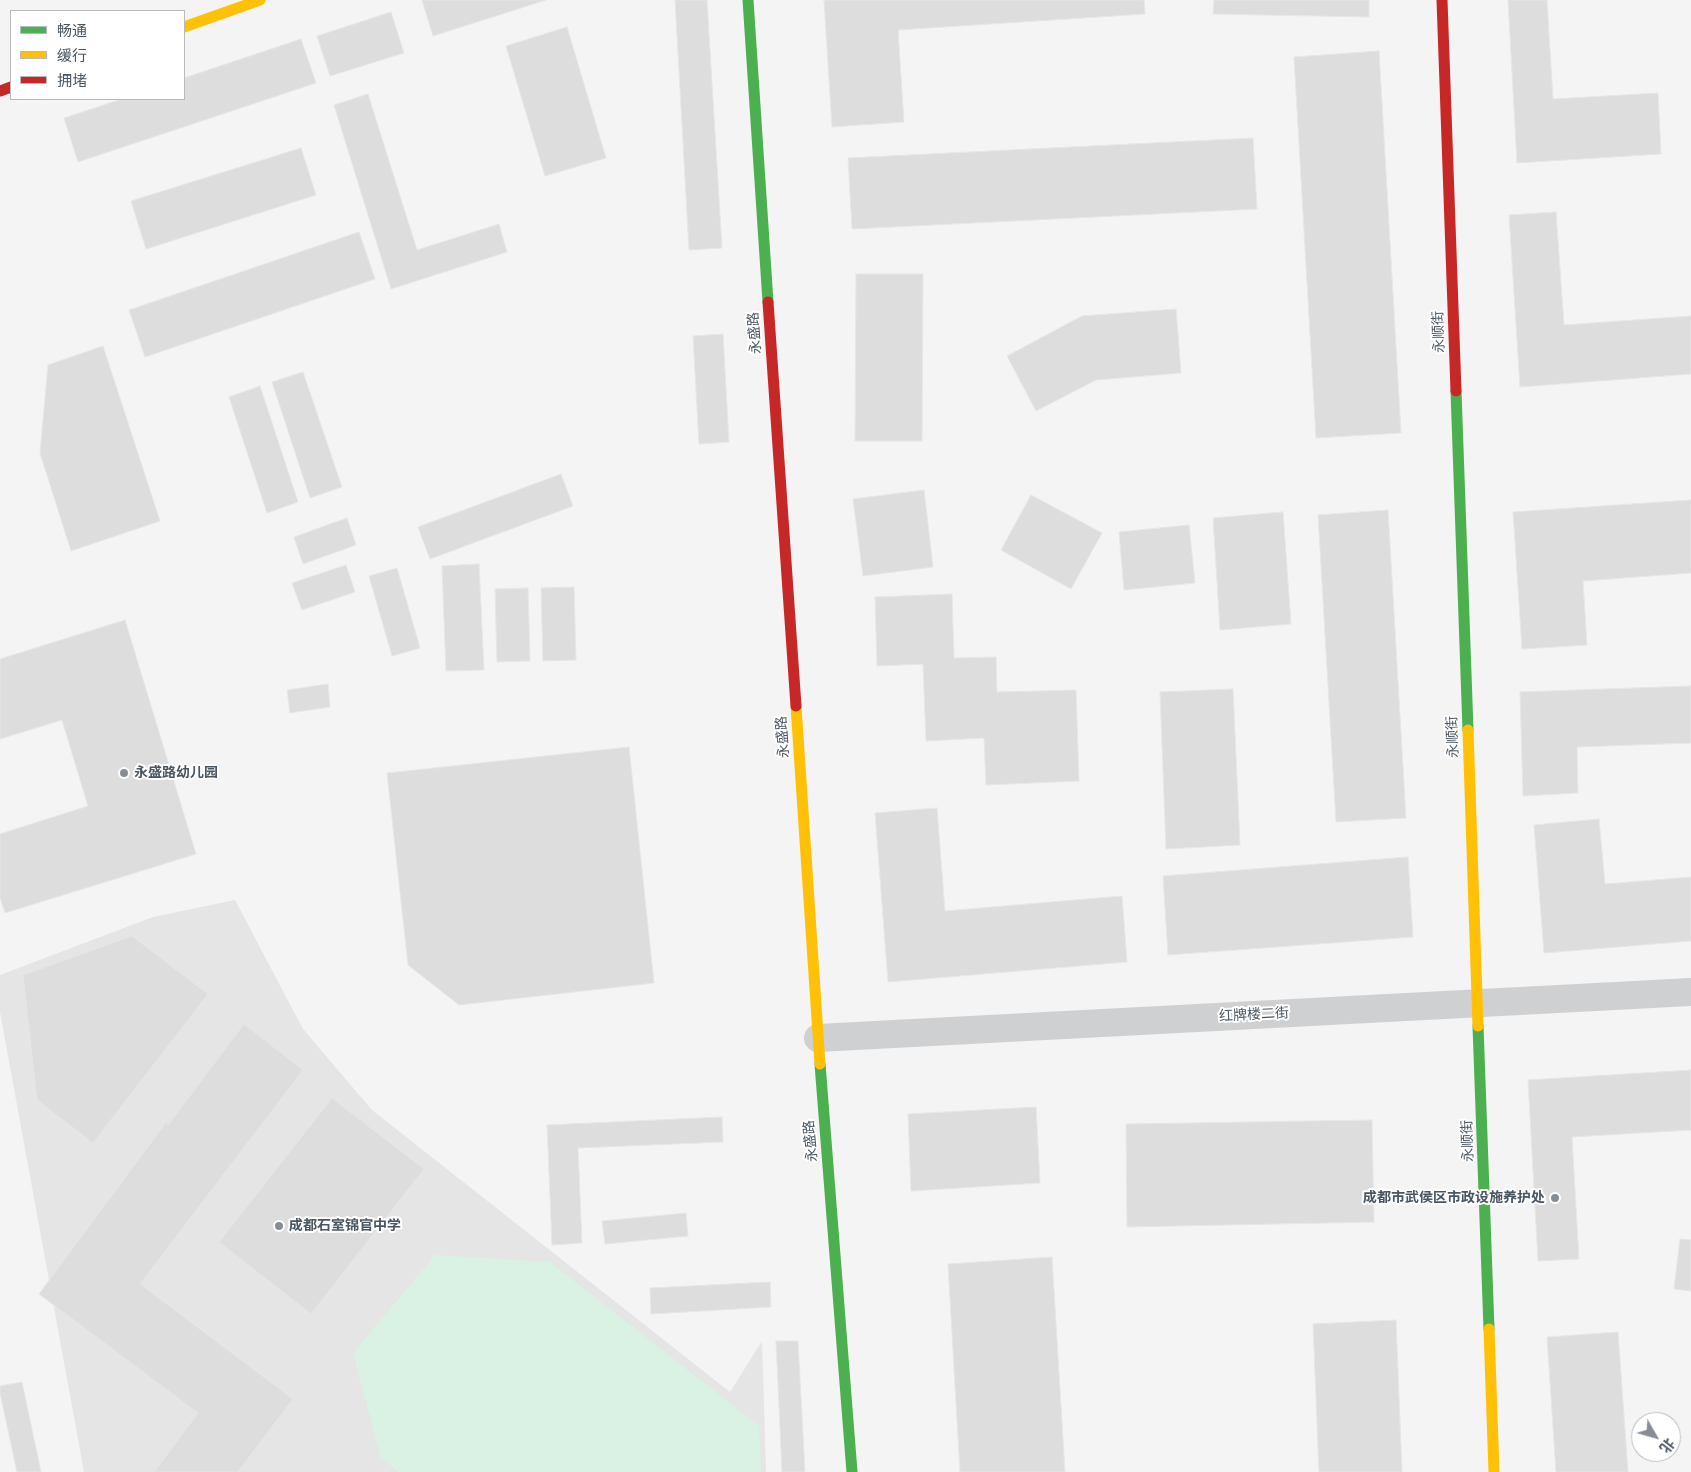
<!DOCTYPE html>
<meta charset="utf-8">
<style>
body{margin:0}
#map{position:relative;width:1691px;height:1472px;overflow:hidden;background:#f4f4f4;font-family:"Open Sans","Noto Sans SC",sans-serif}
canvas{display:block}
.legend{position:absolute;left:10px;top:10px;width:175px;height:90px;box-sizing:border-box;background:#fff;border:1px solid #b7bbc0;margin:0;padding:6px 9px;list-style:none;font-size:15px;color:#4a5661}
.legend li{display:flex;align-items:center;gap:10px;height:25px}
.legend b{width:25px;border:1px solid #b7bbc0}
.north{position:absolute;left:1631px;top:1412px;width:50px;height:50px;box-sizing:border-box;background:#fff;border:1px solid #b7bbc0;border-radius:50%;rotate:128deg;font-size:14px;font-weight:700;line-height:20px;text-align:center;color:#4a5661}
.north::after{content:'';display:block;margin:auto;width:18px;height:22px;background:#868d94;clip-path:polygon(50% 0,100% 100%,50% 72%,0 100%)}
</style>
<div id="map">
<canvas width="1691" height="1472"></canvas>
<ul class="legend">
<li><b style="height:6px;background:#4caf50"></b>畅通</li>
<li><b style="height:6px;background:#ffc107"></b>缓行</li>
<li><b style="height:6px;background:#c62828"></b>拥堵</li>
</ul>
<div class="north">北</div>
</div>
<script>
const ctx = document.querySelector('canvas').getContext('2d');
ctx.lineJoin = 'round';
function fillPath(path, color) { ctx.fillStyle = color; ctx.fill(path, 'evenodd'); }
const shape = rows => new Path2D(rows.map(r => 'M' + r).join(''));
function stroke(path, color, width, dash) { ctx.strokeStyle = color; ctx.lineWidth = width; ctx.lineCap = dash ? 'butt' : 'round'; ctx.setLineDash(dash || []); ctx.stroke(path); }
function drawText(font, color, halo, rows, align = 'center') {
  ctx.font = font + ' "Open Sans","Noto Sans SC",sans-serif'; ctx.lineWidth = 4; ctx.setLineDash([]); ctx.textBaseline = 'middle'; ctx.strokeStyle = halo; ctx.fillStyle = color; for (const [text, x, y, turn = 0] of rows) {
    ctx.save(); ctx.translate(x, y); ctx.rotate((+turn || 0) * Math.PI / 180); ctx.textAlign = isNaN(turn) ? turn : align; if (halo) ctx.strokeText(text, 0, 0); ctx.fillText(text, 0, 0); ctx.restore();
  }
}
const education = shape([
 [235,900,303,1029,372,1110,730,1392,762,1341,766,1472,84,1472,0,1012,0,975,153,917]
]);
const green = shape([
 [435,1255,550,1262,759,1426,761,1472,399,1472,381,1458,353,1353]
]);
const building = shape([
 [422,0,546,0,433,36,422,0],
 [675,0,707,0,722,248,689,250,675,0],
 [824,0,1144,0,1145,14,898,30,904,122,832,127,824,0],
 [1214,0,1369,0,1369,17,1213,14,1214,0],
 [1508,0,1547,0,1553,99,1658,93,1661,154,1517,163,1508,0],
 [391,12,404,53,330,76,317,36,391,12],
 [567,27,606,158,545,176,506,46,567,27],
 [301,39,316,83,78,162,64,118,122,99,184,99,184,78,301,39],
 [1379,51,1401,433,1316,438,1294,57,1379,51],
 [368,94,417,250,499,224,507,252,391,289,334,105,368,94],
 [1253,138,1257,209,852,229,848,158,1253,138],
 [301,148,316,195,146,249,131,201,301,148],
 [1556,212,1564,325,1691,316,1691,374,1520,387,1509,215,1556,212],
 [359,232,375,279,145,357,129,310,359,232],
 [856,274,923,274,922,441,855,441,856,274],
 [1176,309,1181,373,1096,380,1036,411,1007,356,1082,316,1176,309],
 [723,334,729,442,699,444,693,336,723,334],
 [103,346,160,521,71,551,40,453,48,365,103,346],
 [303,372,342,487,310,498,272,382,303,372],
 [260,386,298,502,267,513,229,397,260,386],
 [561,474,573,506,430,559,418,527,561,474],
 [924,490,933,567,863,576,853,499,924,490],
 [1031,495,1102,533,1071,589,1001,550,1031,495],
 [1691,500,1691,573,1583,581,1587,645,1522,649,1513,512,1691,500],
 [1388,510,1406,818,1336,822,1318,515,1388,510],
 [1283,512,1291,624,1220,630,1213,518,1283,512],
 [347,518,356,545,303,564,294,537,347,518],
 [1189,525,1195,583,1124,590,1119,532,1189,525],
 [479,564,484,670,446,671,442,566,479,564],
 [346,565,355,592,302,610,292,583,346,565],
 [397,568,420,648,392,656,369,576,397,568],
 [574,587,576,660,543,661,541,588,574,587],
 [528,588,530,661,497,662,495,589,528,588],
 [952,594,954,658,996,657,997,692,1076,690,1079,781,986,785,984,738,926,741,923,664,877,666,875,597,952,594],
 [125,620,196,854,5,913,0,897,0,834,88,806,62,720,0,739,0,659,125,620],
 [328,684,330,707,290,713,287,690,328,684],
 [1691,686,1691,743,1577,747,1578,793,1523,796,1520,692,1691,686],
 [1233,689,1240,845,1166,849,1160,692,1233,689],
 [629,747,654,983,459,1005,408,965,387,773,629,747],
 [937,808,945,911,1122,896,1127,962,888,982,875,813,937,808],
 [1599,819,1605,884,1691,877,1691,941,1544,953,1534,825,1599,819],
 [1408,857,1413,937,1168,955,1163,876,1408,857],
 [132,936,208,994,93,1143,37,1100,23,975,132,936],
 [244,1024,303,1070,140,1284,293,1399,238,1472,154,1472,198,1413,39,1294,167,1121,168,1125,244,1024],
 [1691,1070,1691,1130,1572,1137,1579,1259,1538,1261,1528,1080,1691,1070],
 [332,1098,424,1169,311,1314,219,1242,332,1098],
 [1036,1107,1040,1183,911,1191,908,1114,1036,1107],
 [722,1117,723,1142,578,1148,582,1243,552,1245,547,1125,722,1117],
 [1372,1120,1374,1222,1127,1227,1126,1124,1372,1120],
 [686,1213,688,1236,605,1244,602,1221,686,1213],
 [1680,1239,1691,1240,1691,1291,1674,1289,1680,1239],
 [1052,1257,1065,1472,960,1472,948,1264,1052,1257],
 [770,1282,771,1307,651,1314,650,1288,770,1282],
 [1396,1320,1402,1472,1319,1472,1313,1324,1396,1320],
 [1618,1332,1628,1472,1556,1472,1547,1337,1618,1332],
 [776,1341,798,1341,805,1472,782,1472,776,1341],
 [22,1382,41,1472,17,1472,0,1393,0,1386,22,1382]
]);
const street = shape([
 [818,1038,1691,992]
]);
const fast = shape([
 [748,0,768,302],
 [1456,391,1468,730],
 [1478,1026,1489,1329],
 [820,1064,852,1472]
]);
const slow = shape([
 [184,27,260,0],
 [796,706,820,1064],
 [1468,730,1478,1026],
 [1489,1329,1494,1472]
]);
const jam = shape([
 [1442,0,1456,391],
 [0,91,11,87],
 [768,302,796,706]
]);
const markers = [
 [124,773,5,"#868d94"],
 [1555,1198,5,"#868d94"],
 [279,1226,5,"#868d94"]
];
const streetNames = [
 ["永顺街",1439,332,-92],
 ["永盛路",755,333,-94],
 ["永盛路",783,737,-94],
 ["永顺街",1453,737,-92],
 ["红牌楼二街",1254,1015,-3],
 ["永盛路",811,1141,-95],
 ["永顺街",1468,1141,-92]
];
const poiNames = [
 ["永盛路幼儿园",134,773],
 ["成都市武侯区市政设施养护处",1545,1198,"right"],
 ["成都石室锦官中学",289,1226]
];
fillPath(education, '#e6e5e6');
fillPath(green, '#d9f2e3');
fillPath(building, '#ddddde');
stroke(building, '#e5e6e7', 1);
stroke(street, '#ced0d2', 28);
stroke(fast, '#4caf50', 11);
stroke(slow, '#ffc107', 11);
stroke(jam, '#c62828', 11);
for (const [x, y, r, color] of markers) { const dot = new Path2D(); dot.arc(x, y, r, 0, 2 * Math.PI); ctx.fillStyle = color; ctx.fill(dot); stroke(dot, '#fff', 2); }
drawText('14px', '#4a5661', '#fff', streetNames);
drawText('bold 14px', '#4a5661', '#fff', poiNames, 'left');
</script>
